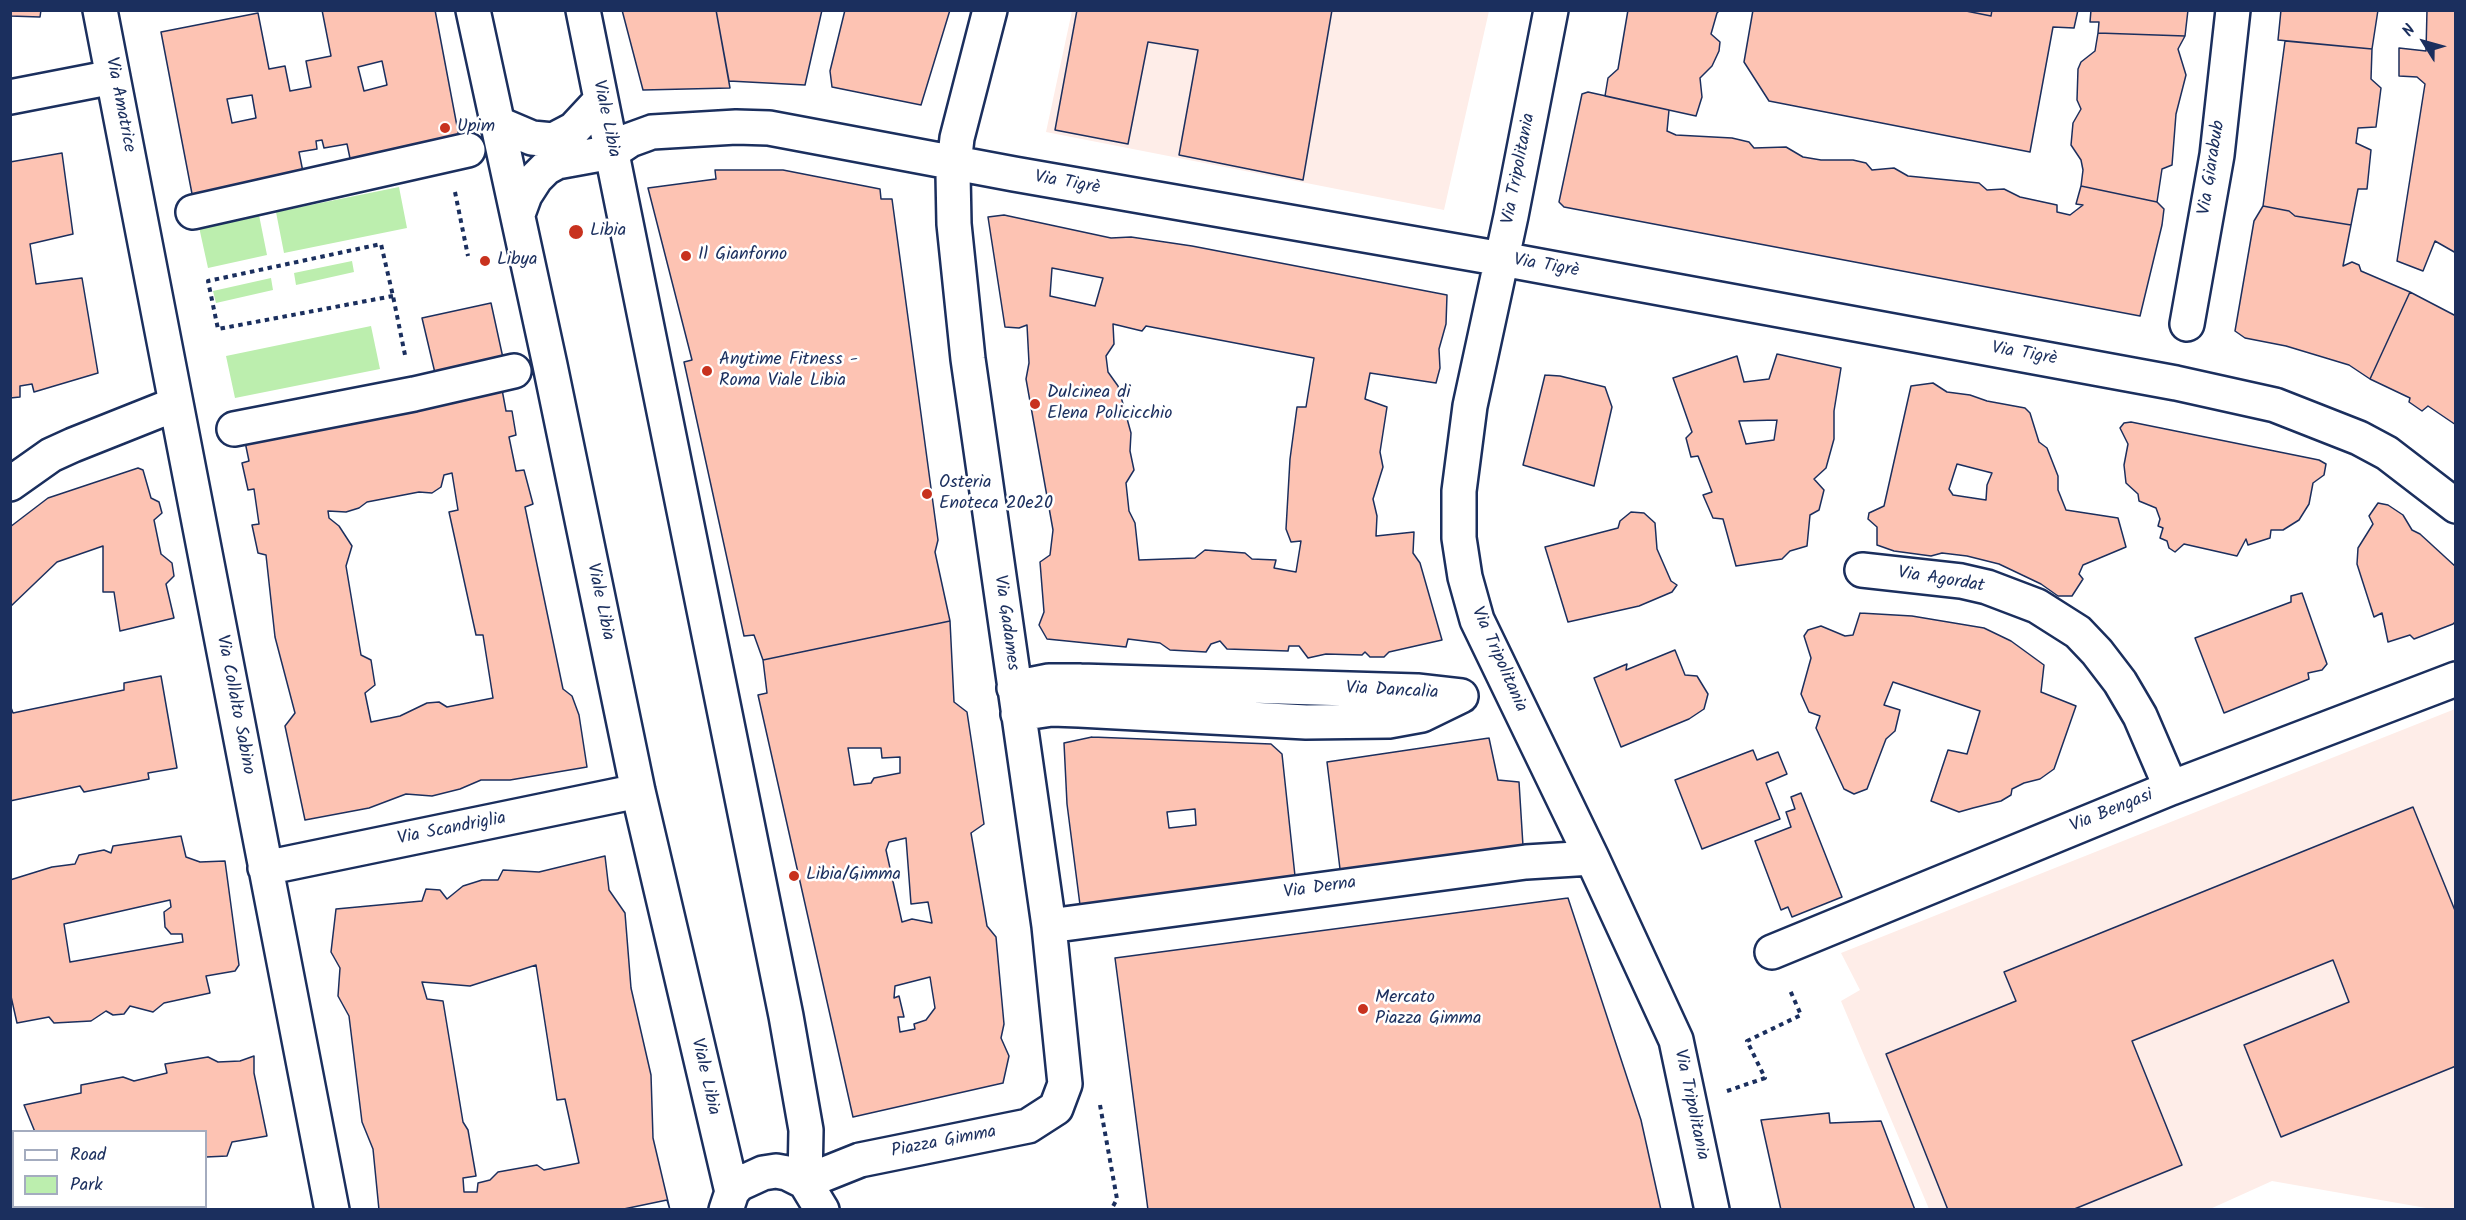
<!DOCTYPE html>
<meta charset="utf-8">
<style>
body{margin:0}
#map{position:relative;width:2466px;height:1220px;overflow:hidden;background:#fff;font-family:Kalam,sans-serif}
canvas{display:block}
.frame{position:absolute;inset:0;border:12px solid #1b2f5e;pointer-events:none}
.legend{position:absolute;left:12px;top:1130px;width:195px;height:78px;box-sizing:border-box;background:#fff;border:2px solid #a4acbf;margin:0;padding:8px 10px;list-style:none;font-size:18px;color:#1b2f5e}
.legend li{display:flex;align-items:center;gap:12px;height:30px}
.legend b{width:30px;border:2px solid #a4acbf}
.north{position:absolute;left:2394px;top:12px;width:60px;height:60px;-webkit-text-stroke:4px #fff;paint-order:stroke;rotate:307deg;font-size:16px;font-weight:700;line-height:24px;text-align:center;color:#1b2f5e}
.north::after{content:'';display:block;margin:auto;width:21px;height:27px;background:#1b2f5e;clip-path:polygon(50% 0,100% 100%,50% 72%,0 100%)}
</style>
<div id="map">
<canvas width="2466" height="1220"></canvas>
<div class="frame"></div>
<ul class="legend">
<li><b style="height:8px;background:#fff"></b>Road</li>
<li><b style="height:16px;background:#bceeae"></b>Park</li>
</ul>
<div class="north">N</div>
</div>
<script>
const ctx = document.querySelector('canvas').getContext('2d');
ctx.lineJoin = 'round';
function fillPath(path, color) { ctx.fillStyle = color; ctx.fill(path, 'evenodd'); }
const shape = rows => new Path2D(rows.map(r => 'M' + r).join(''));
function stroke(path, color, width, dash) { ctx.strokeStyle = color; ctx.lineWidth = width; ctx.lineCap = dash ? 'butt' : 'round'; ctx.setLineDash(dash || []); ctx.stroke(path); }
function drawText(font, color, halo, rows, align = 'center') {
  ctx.font = font + ' Kalam,sans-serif'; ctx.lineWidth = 5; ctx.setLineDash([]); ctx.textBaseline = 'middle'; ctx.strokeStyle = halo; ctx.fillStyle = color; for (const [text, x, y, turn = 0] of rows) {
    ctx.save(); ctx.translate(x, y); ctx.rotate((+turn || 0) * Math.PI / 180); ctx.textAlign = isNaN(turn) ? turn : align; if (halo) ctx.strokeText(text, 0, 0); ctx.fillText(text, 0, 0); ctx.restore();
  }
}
const built = shape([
 [1072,11,1489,11,1444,210,1046,132],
 [2455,709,2455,1209,2432,1209,2272,1181,2210,1209,1929,1209,1841,1001,1860,990,1841,953]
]);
const green = shape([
 [399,187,407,228,284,253,276,212],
 [259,215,267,255,208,268,199,227],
 [352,261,354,272,296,285,294,273],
 [271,278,273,290,216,303,213,291],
 [371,326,380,369,235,398,226,356]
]);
const building = shape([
 [10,10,41,10,40,17,10,16,10,10],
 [322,10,435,10,460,142,351,163,347,144,324,148,322,140,316,141,317,149,299,152,304,177,193,199,161,32,258,13,269,69,285,66,290,91,311,87,306,61,331,56,322,10],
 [382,61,387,85,364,91,358,67,382,61],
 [252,95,256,118,232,123,227,99,252,95],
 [622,10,716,10,730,88,643,90,622,10],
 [716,10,822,10,805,85,729,81,716,10],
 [845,10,950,10,921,105,832,87,830,71,845,10],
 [1077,10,1332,10,1303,180,1179,155,1198,50,1148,42,1128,144,1055,130,1077,10],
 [1628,10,1720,10,1717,13,1711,34,1720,42,1719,51,1712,66,1700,78,1702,97,1696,116,1605,96,1608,78,1618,69,1628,10],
 [1753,10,1961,10,1991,16,1992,10,2078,10,2074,28,2053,27,2030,152,1769,101,1744,62,1753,10],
 [1961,10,1992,10,1991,16,1961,10],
 [2091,10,2188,10,2185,36,2098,33,2099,22,2090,22,2091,10],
 [2281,10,2378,10,2372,49,2278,40,2281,10],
 [2427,10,2456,10,2456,253,2435,241,2423,271,2397,261,2425,84,2417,77,2399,76,2399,48,2426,51,2427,10],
 [2098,33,2185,36,2178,49,2186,75,2176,114,2172,165,2162,169,2157,202,2081,186,2083,170,2081,160,2071,145,2073,123,2081,109,2077,100,2078,69,2081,62,2095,51,2098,33],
 [2285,41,2372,49,2371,79,2381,88,2376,127,2358,128,2356,143,2371,150,2367,189,2358,189,2351,225,2295,216,2289,211,2263,206,2285,41],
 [1588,92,1669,110,1667,131,1676,135,1732,138,1749,142,1754,148,1786,147,1803,157,1821,160,1853,160,1866,163,1872,170,1894,168,1908,176,1979,183,1987,190,2004,189,2020,197,2057,205,2057,212,2070,215,2083,205,2076,204,2081,186,2157,202,2164,209,2162,225,2140,316,1564,207,1559,202,1582,94,1588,92],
 [62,153,73,234,30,244,36,284,82,278,98,373,34,392,32,384,20,386,20,397,10,398,10,162,62,153],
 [715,170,783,170,880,189,881,199,892,199,938,540,935,552,950,621,763,660,754,635,744,636,684,362,692,360,648,188,716,179,715,170],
 [2263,206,2289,211,2295,216,2351,225,2343,266,2352,262,2359,265,2361,271,2410,292,2370,379,2349,365,2286,346,2245,338,2235,331,2254,221,2263,206],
 [1004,215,1111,238,1131,237,1192,246,1447,295,1446,324,1439,349,1440,368,1436,383,1370,373,1365,399,1387,407,1380,452,1383,467,1373,499,1377,516,1376,536,1414,532,1413,553,1420,563,1442,640,1389,652,1384,657,1370,657,1365,652,1362,655,1326,654,1308,658,1299,646,1289,646,1288,651,1227,649,1220,641,1211,644,1206,652,1170,650,1160,643,1128,639,1126,647,1047,639,1039,625,1044,612,1040,562,1050,555,1053,530,1026,379,1029,363,1027,325,1019,328,1005,327,988,217,1004,215],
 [1052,268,1103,278,1095,306,1050,296,1052,268],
 [1113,324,1142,331,1146,326,1314,358,1306,407,1297,407,1290,459,1286,529,1291,542,1301,541,1296,572,1274,568,1276,560,1252,559,1245,553,1205,550,1195,558,1139,560,1135,523,1129,511,1126,483,1134,470,1130,451,1131,433,1118,386,1108,372,1106,356,1114,344,1113,324],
 [2410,292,2456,316,2456,425,2428,406,2422,411,2409,402,2410,398,2370,379,2410,292],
 [491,303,503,358,435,373,422,318,491,303],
 [1777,354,1841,368,1834,411,1834,439,1826,468,1814,479,1824,490,1819,510,1810,515,1807,546,1790,551,1782,559,1736,566,1723,519,1713,518,1703,495,1712,492,1698,456,1691,457,1686,438,1692,432,1673,378,1737,356,1744,382,1769,379,1777,354],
 [1777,420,1774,440,1746,444,1739,421,1777,420],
 [1545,375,1560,376,1605,387,1612,407,1594,486,1523,465,1545,375],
 [1933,383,1947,392,1970,395,1987,401,2025,408,2030,413,2039,442,2047,448,2058,476,2058,490,2066,510,2118,518,2126,547,2083,565,2079,574,2083,579,2072,596,2058,596,2041,584,1999,564,1967,556,1942,553,1931,556,1894,551,1877,545,1877,527,1868,519,1869,513,1884,506,1911,386,1933,383],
 [1957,464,1992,473,1987,485,1986,500,1953,495,1949,489,1957,464],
 [501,384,506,411,512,411,516,435,509,437,516,471,524,470,533,504,525,507,563,689,572,696,579,715,587,767,510,780,481,780,460,789,432,796,406,794,369,808,305,820,285,726,295,713,275,637,266,555,258,553,252,525,259,524,254,489,248,490,242,463,249,461,244,437,280,429,280,438,501,384],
 [452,473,458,510,449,512,476,635,483,635,493,698,447,707,439,702,427,703,400,716,371,722,365,693,375,685,371,660,361,655,346,566,352,546,339,526,329,518,328,511,346,512,359,508,367,502,419,492,432,493,441,487,444,475,452,473],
 [2131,422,2319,460,2326,464,2324,475,2313,483,2309,504,2299,520,2283,530,2271,530,2270,538,2248,545,2246,539,2237,556,2184,544,2175,552,2169,548,2167,541,2160,538,2163,528,2158,526,2160,519,2156,508,2139,501,2138,494,2126,483,2124,465,2128,444,2120,428,2124,423,2131,422],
 [138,468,143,470,151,498,159,502,162,513,154,520,161,554,172,563,174,576,166,584,174,618,120,631,114,592,103,592,103,546,57,562,10,607,10,527,48,498,138,468],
 [2378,503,2388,505,2403,515,2412,530,2420,534,2456,567,2456,621,2453,624,2414,639,2410,635,2388,642,2382,613,2374,617,2357,564,2358,548,2373,524,2369,516,2378,503],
 [1631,512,1644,513,1655,523,1657,549,1671,581,1677,585,1672,592,1639,606,1568,622,1545,547,1618,528,1620,521,1631,512],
 [2302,593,2327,664,2322,670,2308,673,2309,679,2224,713,2195,638,2291,602,2291,596,2302,593],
 [1860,613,1912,616,1984,628,2011,641,2044,665,2041,692,2076,706,2054,769,2040,779,2024,783,2012,789,2011,795,2001,801,1973,808,1959,812,1931,801,1948,750,1967,754,1980,711,1893,682,1884,705,1900,710,1895,731,1886,739,1867,789,1854,794,1844,789,1816,728,1820,716,1809,712,1801,694,1811,658,1804,636,1808,630,1821,626,1845,636,1853,635,1860,613],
 [950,621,954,702,967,712,984,824,971,833,987,926,996,937,1004,1024,1001,1038,1009,1056,1003,1083,853,1117,758,695,767,693,763,660,950,621],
 [848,748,881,748,882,758,900,757,900,773,874,778,871,783,854,785,848,748],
 [906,838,911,904,928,902,932,923,912,919,902,922,886,850,889,842,906,838],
 [930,977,935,1008,926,1020,914,1024,915,1029,900,1032,898,1017,904,1017,899,996,894,998,895,986,930,977],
 [1675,650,1685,675,1697,676,1708,694,1704,709,1689,719,1621,747,1594,678,1627,664,1626,670,1675,650],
 [161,676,177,768,148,773,149,779,84,792,80,786,10,801,10,705,13,713,124,690,124,683,161,676],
 [1092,737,1271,744,1282,754,1295,876,1080,905,1067,804,1064,743,1092,737],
 [1195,809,1196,825,1169,828,1167,812,1195,809],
 [1489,738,1498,780,1519,782,1523,846,1345,873,1340,869,1327,762,1489,738],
 [1753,750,1757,760,1778,752,1787,774,1766,783,1780,819,1702,849,1675,780,1753,750],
 [1801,793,1842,897,1792,917,1788,907,1781,910,1755,841,1791,827,1786,812,1795,809,1791,797,1801,793],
 [2413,807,2456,913,2456,1066,2281,1137,2244,1045,2349,1002,2333,960,2132,1041,2182,1165,2072,1210,1948,1210,1886,1054,2016,1001,2004,972,2413,807],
 [181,836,186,857,200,862,225,861,239,965,235,971,206,976,210,993,164,1003,153,1012,130,1006,124,1014,113,1015,106,1011,91,1021,54,1023,49,1017,17,1023,10,992,10,880,52,867,75,864,79,855,104,850,111,853,113,846,181,836],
 [170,900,171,907,164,912,165,927,171,934,182,934,183,942,70,962,64,924,170,900],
 [605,856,609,890,625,913,631,988,651,1075,653,1138,670,1210,379,1210,373,1149,362,1122,349,1016,338,996,340,968,331,952,336,909,422,901,426,889,440,890,447,899,463,886,482,880,498,880,503,870,539,872,605,856],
 [536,965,557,1100,565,1099,579,1163,544,1170,537,1165,498,1172,490,1180,478,1183,477,1192,464,1192,463,1178,476,1176,468,1130,463,1122,443,1001,427,999,422,982,470,986,536,965],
 [1568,898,1641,1120,1661,1210,1148,1210,1115,958,1568,898],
 [254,1056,254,1073,267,1136,232,1142,227,1156,206,1157,206,1132,35,1132,24,1105,81,1093,81,1085,123,1077,134,1081,167,1073,165,1064,208,1057,218,1062,240,1061,254,1056],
 [1829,1113,1830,1123,1881,1121,1915,1210,1781,1210,1761,1120,1829,1113],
 [667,1200,670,1210,619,1210,667,1200]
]);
const path = shape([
 [455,192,468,256],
 [393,296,218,329,208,281,381,244,393,296,405,355],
 [1727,1091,1765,1078,1747,1041,1801,1015,1789,988],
 [1100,1105,1117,1199,1111,1210]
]);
const minor = shape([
 [100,10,332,1210],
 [473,10,550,365,638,791,732,1192],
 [583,10,786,1016,806,1130,805,1182],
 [1551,10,1511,216,1470,406,1459,491,1459,538,1465,577,1477,620,1592,858,1676,1040,1712,1210],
 [10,97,113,77],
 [499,124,532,138,553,140,574,129,601,100],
 [193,212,468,150],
 [518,214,525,195,536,178,546,168,557,162,612,152,630,140,652,132,736,127,769,128,1014,174,1502,259,2176,383,2275,405,2359,438,2387,453,2456,506],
 [2187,324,2217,155,2233,10],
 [234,429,414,394,514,371],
 [10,484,51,455,73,445,176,404],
 [1862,570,1961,581,1987,587,2037,606,2078,632,2097,652,2120,682,2140,716,2171,788],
 [1080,681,1417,691,1461,696,1422,715,1389,721,1306,722,1079,710,1080,681],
 [1014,688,1049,681,1080,681],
 [1018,714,1052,709,1079,710],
 [265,868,638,791],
 [1049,926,1526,862,1592,858],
 [1772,952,2171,788,2456,679],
 [10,1166,14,1174],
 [805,1182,860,1160,1028,1126,1056,1108,1065,1084,1049,926,968,359,954,224,953,174,957,138,990,10],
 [25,1206,27,1210],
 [726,1210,732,1192,739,1184,763,1173,776,1171,787,1173,805,1182,822,1210]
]);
const markers = [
 [445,128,6,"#c8321e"],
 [576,232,8,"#c8321e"],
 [686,256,6,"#c8321e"],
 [485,261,6,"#c8321e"],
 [707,371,6,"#c8321e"],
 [1035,404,6,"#c8321e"],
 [927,494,6,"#c8321e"],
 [794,876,6,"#c8321e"],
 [1363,1009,6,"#c8321e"]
];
const streetNames = [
 ["Via Amatrice",119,105,79],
 ["Viale Libia",605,119,78],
 ["Via Giarabub",2213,168,-81],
 ["Via Tripolitania",1520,169,-79],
 ["Via Tigrè",1067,184,10],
 ["Via Tigrè",1546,267,10],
 ["Via Tigrè",2024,355,10],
 ["Via Agordat",1941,581,9],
 ["Viale Libia",599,602,78],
 ["Via Gadames",1005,623,82],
 ["Via Tripolitania",1498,660,66],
 ["Via Dancalia",1392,692,3],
 ["Via Collalto Sabino",234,705,79],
 ["Via Bengasi",2112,812,-22],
 ["Via Scandriglia",452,830,-11],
 ["Via Derna",1320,889,-8],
 ["Viale Libia",704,1077,77],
 ["Via Tripolitania",1690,1105,78],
 ["Piazza Gimma",944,1143,-11]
];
const poiNames = [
 ["Upim",457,128],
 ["Libia",590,232],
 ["Il Gianforno",698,256],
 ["Libya",497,261],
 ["Anytime Fitness -",719,361],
 ["Roma Viale Libia",719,382],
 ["Dulcinea di",1047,394],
 ["Elena Policicchio",1047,415],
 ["Osteria",939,484],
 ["Enoteca 20e20",939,505],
 ["Libia/Gimma",806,876],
 ["Mercato",1375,999],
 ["Piazza Gimma",1375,1020]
];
fillPath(built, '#feede8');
fillPath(green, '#bceeae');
fillPath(building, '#fdc3b3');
stroke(building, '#1b2f5e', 1.5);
stroke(minor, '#1b2f5e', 38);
stroke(path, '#1b2f5e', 4, [4.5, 4.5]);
stroke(minor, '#fff', 33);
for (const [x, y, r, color] of markers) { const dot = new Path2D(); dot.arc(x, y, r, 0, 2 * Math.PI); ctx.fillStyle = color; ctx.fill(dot); stroke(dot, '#fff', 2); }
drawText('18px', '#1b2f5e', '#fff', streetNames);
drawText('18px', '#1b2f5e', '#fff', poiNames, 'left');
</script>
